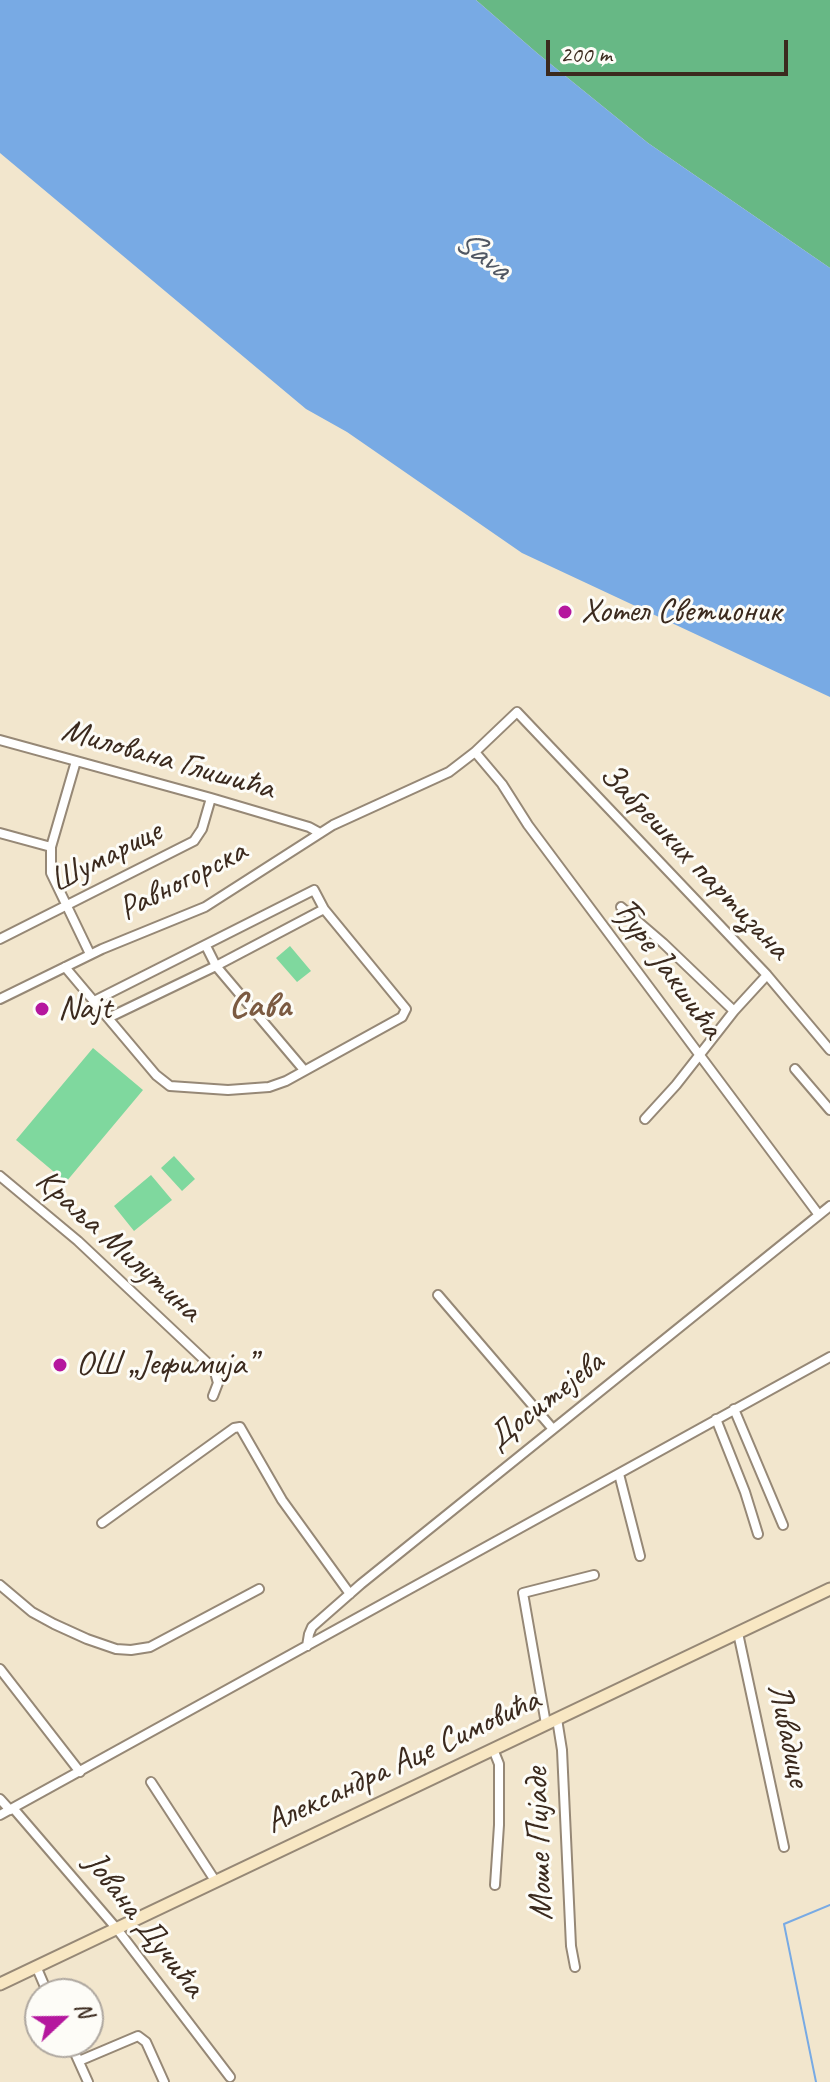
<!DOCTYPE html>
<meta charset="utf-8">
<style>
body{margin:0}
#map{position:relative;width:830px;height:2082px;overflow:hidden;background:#f2e6cd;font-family:Caveat,sans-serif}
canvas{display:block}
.north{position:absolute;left:24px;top:1978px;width:80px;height:80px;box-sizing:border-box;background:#fdfcf7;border:2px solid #afa8a0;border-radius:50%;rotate:68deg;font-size:22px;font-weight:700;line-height:32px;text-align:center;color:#3b2a1e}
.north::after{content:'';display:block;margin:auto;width:28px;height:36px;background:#b5179e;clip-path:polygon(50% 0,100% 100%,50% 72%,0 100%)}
.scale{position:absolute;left:546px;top:40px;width:242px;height:36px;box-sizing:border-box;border:4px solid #3b2a1e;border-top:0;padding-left:10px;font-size:24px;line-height:28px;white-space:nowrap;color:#3b2a1e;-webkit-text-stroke:6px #fdfcf7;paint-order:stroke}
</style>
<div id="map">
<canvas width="830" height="2082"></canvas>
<div class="north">N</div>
<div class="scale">200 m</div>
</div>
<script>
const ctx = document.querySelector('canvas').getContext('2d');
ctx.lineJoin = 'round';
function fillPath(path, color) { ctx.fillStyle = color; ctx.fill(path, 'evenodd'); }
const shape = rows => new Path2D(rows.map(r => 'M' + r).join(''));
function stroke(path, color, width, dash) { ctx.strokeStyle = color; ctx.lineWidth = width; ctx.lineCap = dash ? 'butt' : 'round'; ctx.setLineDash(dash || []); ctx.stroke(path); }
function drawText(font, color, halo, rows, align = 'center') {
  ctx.font = font + ' Caveat,sans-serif'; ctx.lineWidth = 6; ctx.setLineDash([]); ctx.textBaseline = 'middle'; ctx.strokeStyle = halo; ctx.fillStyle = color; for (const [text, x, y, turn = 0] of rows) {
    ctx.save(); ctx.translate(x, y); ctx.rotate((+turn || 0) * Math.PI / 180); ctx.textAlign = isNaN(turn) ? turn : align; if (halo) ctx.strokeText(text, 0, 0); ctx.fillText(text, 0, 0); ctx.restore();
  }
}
const green = shape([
 [290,946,311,971,297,982,276,958],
 [93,1048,143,1090,66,1182,16,1140],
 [174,1156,195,1179,182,1191,161,1168],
 [151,1175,172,1200,134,1231,114,1206]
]);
const forest = shape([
 [476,0,830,0,830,268,648,143,537,53]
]);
const water = shape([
 [0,0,476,0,537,53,648,143,830,268,830,697,522,553,347,432,306,409,0,153]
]);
const stream = shape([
 [816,2082,784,1924,830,1905]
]);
const street = shape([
 [0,740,211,798,309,827,320,833],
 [475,752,502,784,528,825,819,1215],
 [0,833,51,847,51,873,90,954],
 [51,847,76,761],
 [621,907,663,943,734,1011],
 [0,939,194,841,202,829,211,798],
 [206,946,216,966,304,1070],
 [65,967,156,1075,170,1086,228,1090,269,1087,286,1081,402,1017,406,1009,324,909,314,890,94,1001],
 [0,999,102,949,205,907,333,825,449,772,475,752,517,712,767,975,830,1050],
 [108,1018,216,966,324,909],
 [795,1069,830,1110],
 [645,1119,676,1085,734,1011,767,975],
 [0,1176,78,1241,214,1369,218,1383,213,1396],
 [438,1295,552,1428],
 [734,1409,783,1525],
 [716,1419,745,1492,758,1534],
 [619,1474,640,1556],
 [102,1523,234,1428,240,1427,282,1500,350,1594],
 [0,1585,32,1612,54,1624,87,1639,116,1649,131,1650,150,1647,259,1589],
 [738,1633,784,1847],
 [307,1646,309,1634,312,1627,361,1584,830,1206],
 [0,1669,80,1772],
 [557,1719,562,1750,571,1946,575,1967],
 [546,1724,523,1593,594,1575],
 [493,1749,499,1764,499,1825,495,1885],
 [151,1782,216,1882],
 [0,1799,10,1810],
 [13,1808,117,1929,230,2077],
 [0,1815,830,1357],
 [36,1966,48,1994],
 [70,2042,88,2082],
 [79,2061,138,2036,146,2042,164,2082]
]);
const secondary = shape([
 [0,1984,830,1589]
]);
const markers = [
 [565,612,8,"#b5179e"],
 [42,1009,8,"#b5179e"],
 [60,1365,8,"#b5179e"]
];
const poiNames = [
 ["Хотел Светионик",581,612],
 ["Najt",58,1009],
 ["ОШ „Јефимија”",76,1365]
];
const streetNames = [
 ["Милована Глишића",168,760,16],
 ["Шумарице",106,857,-27],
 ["Забрешких партизана",694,862,46],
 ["Равногорска",183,881,-27],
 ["Ђуре Јакшића",667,969,54],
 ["Краља Милутина",118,1246,42],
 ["Доситејева",546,1401,-38],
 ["Ливадице",788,1735,78],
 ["Александра Аце Симовића",403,1762,-25],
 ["Моше Пијаде",540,1844,-92],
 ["Јована Дучића",144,1925,52]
];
const waterNames = [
 ["Sava",482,255,37]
];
const neighbourhoodNames = [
 ["Сава",260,1007]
];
fillPath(green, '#7fd89e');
fillPath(forest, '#67b885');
fillPath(water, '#78aae4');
stroke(stream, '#78aae4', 2);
stroke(street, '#968876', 12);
stroke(secondary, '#968876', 15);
stroke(street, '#fff', 8);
stroke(secondary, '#f8e7c3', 11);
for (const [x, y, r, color] of markers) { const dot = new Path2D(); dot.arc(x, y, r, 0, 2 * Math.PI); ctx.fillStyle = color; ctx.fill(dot); stroke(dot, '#fdfcf7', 3); }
drawText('34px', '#3b2a1e', '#fdfcf7', poiNames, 'left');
drawText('34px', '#3b2a1e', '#fdfcf7', streetNames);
drawText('italic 36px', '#505763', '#fdfcf7', waterNames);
drawText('bold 36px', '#7b5a41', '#fdfcf7', neighbourhoodNames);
</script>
